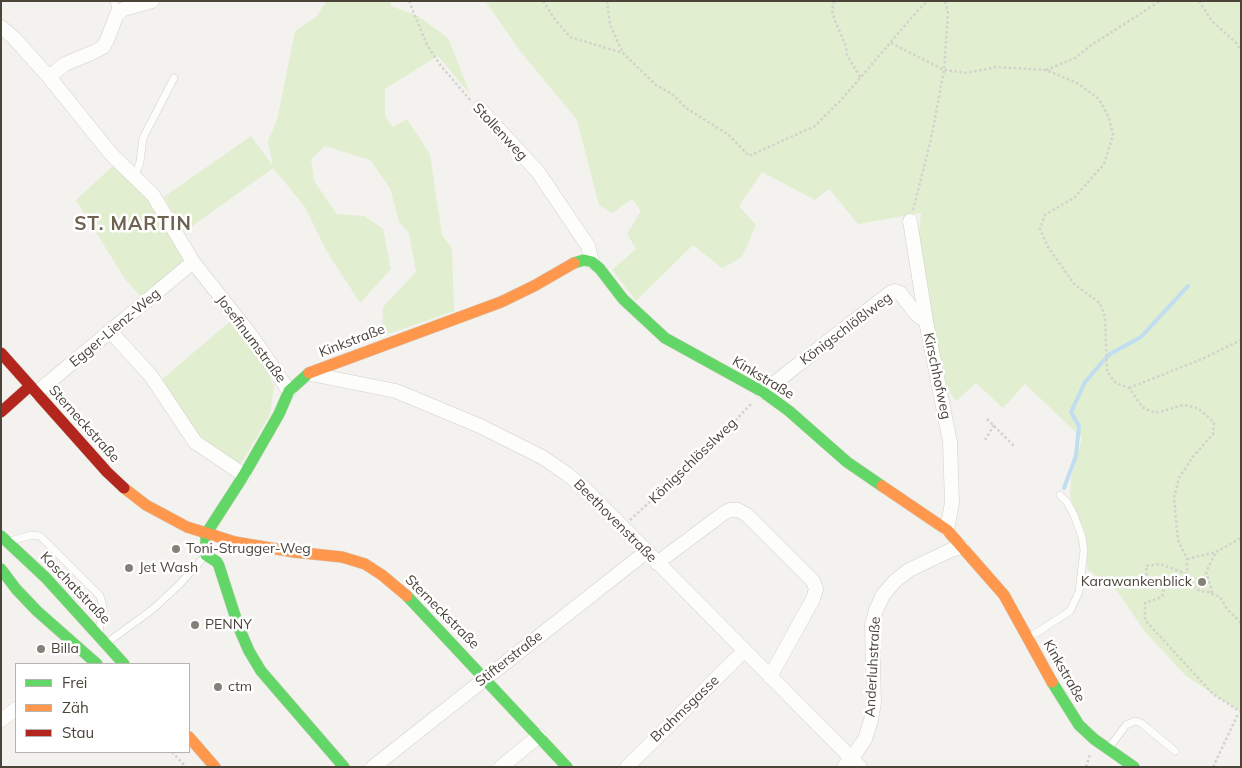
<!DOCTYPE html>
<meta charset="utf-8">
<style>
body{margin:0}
#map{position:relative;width:1242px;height:768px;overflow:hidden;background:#f4f2ee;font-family:Mulish,sans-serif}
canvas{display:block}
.frame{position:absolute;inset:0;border:2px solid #4b4439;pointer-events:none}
.legend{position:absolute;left:15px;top:663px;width:175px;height:90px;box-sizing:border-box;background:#fff;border:1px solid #b7b4b0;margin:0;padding:6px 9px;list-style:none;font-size:15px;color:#4b4439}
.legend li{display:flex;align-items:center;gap:10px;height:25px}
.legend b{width:25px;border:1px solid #b7b4b0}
</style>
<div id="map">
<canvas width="1242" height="768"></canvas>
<div class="frame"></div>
<ul class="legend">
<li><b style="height:6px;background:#63d668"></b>Frei</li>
<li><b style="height:6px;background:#ff974d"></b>Zäh</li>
<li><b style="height:6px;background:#b3261e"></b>Stau</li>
</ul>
</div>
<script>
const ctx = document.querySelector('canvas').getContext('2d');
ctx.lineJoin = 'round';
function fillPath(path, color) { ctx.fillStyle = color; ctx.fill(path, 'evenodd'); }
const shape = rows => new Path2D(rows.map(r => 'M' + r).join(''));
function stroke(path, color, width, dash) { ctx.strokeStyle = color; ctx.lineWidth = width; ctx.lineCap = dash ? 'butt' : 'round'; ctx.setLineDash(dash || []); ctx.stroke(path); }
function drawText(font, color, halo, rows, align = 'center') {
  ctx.font = font + ' Mulish,sans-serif'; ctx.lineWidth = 5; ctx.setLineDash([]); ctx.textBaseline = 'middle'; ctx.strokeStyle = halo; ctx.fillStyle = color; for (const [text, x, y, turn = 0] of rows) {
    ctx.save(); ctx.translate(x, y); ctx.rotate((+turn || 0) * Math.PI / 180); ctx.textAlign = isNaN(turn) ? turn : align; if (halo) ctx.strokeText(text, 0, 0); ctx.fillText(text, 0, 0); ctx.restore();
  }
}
const green = shape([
 [326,1,391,1,391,6,418,16,448,38,470,94,438,56,385,89,385,116,393,127,407,119,430,154,442,235,452,248,454,311,382,336,383,307,416,272,409,233,399,222,390,188,370,160,325,146,311,159,314,181,337,214,364,216,383,229,391,269,360,303,326,250,305,207,273,168,184,232,164,197,251,136,273,166,268,141,277,120,295,31,317,16],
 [485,1,1241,1,1241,712,1186,676,1146,633,1117,591,1087,569,1086,535,1070,497,1071,478,1082,438,1025,384,1003,408,976,383,956,401,945,385,930,320,918,243,921,213,858,224,829,189,815,200,762,172,739,206,756,225,742,257,722,268,693,245,636,301,612,270,636,249,627,234,641,211,632,199,612,213,599,205,577,120,521,52],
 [115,164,145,194,183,257,182,265,142,298,125,279,76,200],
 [232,320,265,368,274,386,270,415,240,465,200,439,160,381]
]);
const stream = shape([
 [1106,358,1110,354,1141,337,1188,286],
 [1064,488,1076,456,1079,426,1071,412,1085,382,1105,359]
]);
const path = shape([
 [409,1,427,45,441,66,471,101],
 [543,1,554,18,570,37,623,53,656,85,672,94,686,108,729,135,749,156,815,126,843,98,919,9,928,1],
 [607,1,610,25,623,53],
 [834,1,832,10,835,21,846,46,847,55,860,77],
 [1199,1,1212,21,1236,43,1241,50],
 [891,43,944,70,967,73,996,67,1046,70,1077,83,1099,99,1109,118,1113,135,1104,164,1075,197,1045,215,1040,229,1048,247,1075,285,1100,303,1105,317,1107,372,1116,383,1129,388,1142,407,1155,413,1184,405,1198,408,1214,422,1213,434,1192,458,1179,478,1174,498,1178,540,1187,559,1187,574,1193,586,1200,591,1208,592,1220,597,1227,609,1241,623],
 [1046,70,1075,58,1090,46,1160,1],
 [913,210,931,139,944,70,948,13,945,1],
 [1129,388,1202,359,1241,340],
 [987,419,1015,447],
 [985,440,994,425],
 [630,520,715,442,751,404],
 [1187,559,1216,552,1241,538],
 [1187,574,1160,564,1146,566,1147,578,1165,583,1162,597,1145,603,1145,620,1213,694,1241,712],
 [1211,593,1212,591,1206,572,1216,552],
 [172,752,186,767],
 [1086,767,1090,754],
 [1213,767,1237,716,1241,717]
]);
const lane = shape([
 [114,1,117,14],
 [135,176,140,162,143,138,174,78],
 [10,541,32,535,40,536,100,596,103,606,99,632],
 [1030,637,1070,611,1079,592,1084,550,1082,537,1074,515,1067,502,1060,495],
 [108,642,153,609,179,585,206,555],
 [1109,748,1126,725,1135,721,1141,723,1175,751]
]);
const street = shape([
 [1,27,14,38,49,77,111,154,153,195,193,262,250,334,289,391],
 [49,77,65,64,94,52,103,47,107,40,117,14,124,9,152,1],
 [479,108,538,172,588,246,592,262],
 [910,221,926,321,950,442,952,503,947,530],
 [110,331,151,376,195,442,244,475],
 [311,374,396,391,480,426,542,457,567,474,583,487,860,767],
 [763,392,890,293,895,291,900,293,917,315,926,321],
 [36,393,193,262],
 [657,563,724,513,730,510,738,510,747,515,813,581,816,589,813,599,770,677],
 [1,720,16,709],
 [373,767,646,552],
 [501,767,539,736],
 [627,767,744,651],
 [844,767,852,758,865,739,871,720,874,702,872,625,876,610,883,595,895,581,909,570,951,550,962,547]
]);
const fast = shape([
 [574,263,584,260,592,262,600,269,623,299,665,338,763,392,789,411,847,462,882,486],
 [309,373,289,391,279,414,244,475,206,534,206,555,217,562,219,566,239,628,249,651,261,671,344,767],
 [1,536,46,578,124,664],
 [1,569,16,589,37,611,97,664],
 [407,596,567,767],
 [1052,682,1079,725,1094,739,1134,767]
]);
const slow = shape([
 [309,373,501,302,534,286,574,263],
 [882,486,947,530,1004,595,1052,682],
 [124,488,146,505,187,527,235,542,294,552,342,557,365,564,382,575,407,596],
 [189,737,215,767]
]);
const jam = shape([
 [1,353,107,472,124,488],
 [1,412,30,386]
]);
const markers = [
 [176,549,5,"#868178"],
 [129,568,5,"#868178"],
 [1202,582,5,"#868178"],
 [195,625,5,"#868178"],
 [41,649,5,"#868178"],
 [218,687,5,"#868178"]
];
const streetNames = [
 ["Stollenweg",500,132,47],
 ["Egger-Lienz-Weg",115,328,-40],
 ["Königschlößlweg",846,329,-37],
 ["Josefinumstraße",251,339,53],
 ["Kinkstraße",352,341,-21],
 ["Kirschhofweg",937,376,78],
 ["Kinkstraße",763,378,31],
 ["Sterneckstraße",84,424,48],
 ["Königschlösslweg",693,461,-44],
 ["Beethovenstraße",615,521,45],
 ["Koschatstraße",75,588,46],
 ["Sterneckstraße",442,612,45],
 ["Stifterstraße",509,659,-38],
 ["Anderluhstraße",873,667,-87],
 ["Kinkstraße",1064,671,60],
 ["Brahmsgasse",685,709,-44]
];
const poiNames = [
 ["Toni-Strugger-Weg",186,549],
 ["Jet Wash",139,568],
 ["Karawankenblick",1192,582,"right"],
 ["PENNY",205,625],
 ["Billa",51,649],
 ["ctm",228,687]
];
const districtNames = [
 ["ST. MARTIN",133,224]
];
fillPath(green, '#e1eecf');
stroke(stream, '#c0ddf1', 4);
stroke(lane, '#d2d0cb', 8);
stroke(street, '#d2d0cb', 15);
stroke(fast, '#d3cfc5', 12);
stroke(slow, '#d3cfc5', 12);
stroke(jam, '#d3cfc5', 12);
stroke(path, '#d3d2cc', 2.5, [2.5, 2.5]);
stroke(lane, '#fdfdfc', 7);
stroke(street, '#fdfdfc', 14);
stroke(fast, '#63d668', 11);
stroke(slow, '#ff974d', 11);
stroke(jam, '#b3261e', 11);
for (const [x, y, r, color] of markers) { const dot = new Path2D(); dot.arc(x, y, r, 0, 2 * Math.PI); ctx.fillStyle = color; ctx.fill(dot); stroke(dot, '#fff', 2); }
drawText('14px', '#4b4439', '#fff', streetNames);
drawText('14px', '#4b4439', '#fff', poiNames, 'left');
ctx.letterSpacing = '1px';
drawText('bold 19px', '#6e6250', '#fff', districtNames);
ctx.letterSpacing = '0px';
</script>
